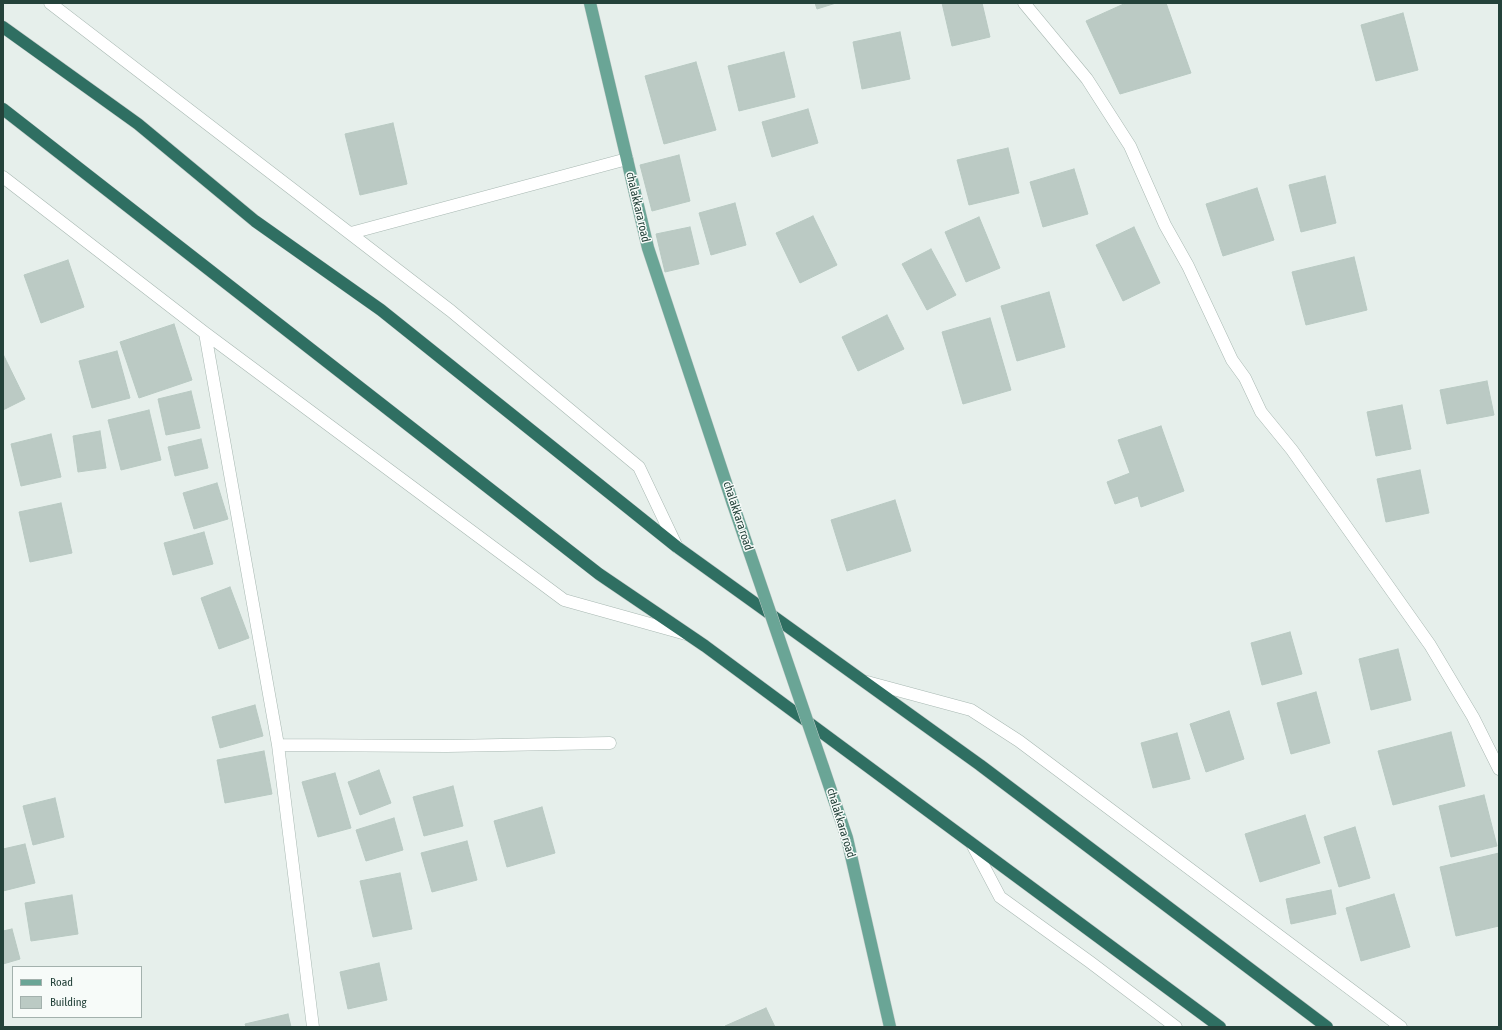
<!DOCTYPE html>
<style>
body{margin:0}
#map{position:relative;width:1502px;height:1030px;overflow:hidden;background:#e6efeb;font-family:"Asap Condensed",sans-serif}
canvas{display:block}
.frame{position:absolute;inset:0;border:4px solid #24423a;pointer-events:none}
.legend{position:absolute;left:12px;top:966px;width:130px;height:52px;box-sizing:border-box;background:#f7fbf9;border:1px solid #a3b1ad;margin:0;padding:5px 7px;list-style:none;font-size:12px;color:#24423a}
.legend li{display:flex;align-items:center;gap:8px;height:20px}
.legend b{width:20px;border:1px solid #a3b1ad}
</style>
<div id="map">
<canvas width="1502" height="1030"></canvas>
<div class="frame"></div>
<ul class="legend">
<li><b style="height:5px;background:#6aa596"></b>Road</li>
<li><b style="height:11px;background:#bbcac4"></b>Building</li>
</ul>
</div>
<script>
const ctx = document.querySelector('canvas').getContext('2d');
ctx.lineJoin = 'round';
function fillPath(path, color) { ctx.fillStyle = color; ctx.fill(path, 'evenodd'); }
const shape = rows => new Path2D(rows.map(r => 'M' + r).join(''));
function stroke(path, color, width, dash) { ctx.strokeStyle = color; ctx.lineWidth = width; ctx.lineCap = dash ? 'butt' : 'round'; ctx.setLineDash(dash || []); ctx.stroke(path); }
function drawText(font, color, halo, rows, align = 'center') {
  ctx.font = font + ' "Asap Condensed",sans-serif'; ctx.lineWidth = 3; ctx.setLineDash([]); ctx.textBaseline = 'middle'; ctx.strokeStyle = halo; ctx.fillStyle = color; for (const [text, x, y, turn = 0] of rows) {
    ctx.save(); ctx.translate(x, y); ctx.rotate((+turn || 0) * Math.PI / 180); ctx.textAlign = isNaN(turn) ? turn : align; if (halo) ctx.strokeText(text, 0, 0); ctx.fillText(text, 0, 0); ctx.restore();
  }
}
const building = shape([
 [815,3,836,3,817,9,815,3],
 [942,3,982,3,990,37,952,46,942,3],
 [1126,3,1166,3,1191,73,1120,94,1086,21,1126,3],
 [1403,13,1418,70,1376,81,1361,25,1403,13],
 [900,32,910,79,862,89,853,42,900,32],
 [784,52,795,97,739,111,728,66,784,52],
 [696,62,716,130,664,144,645,76,696,62],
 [808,109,818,143,772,157,762,122,808,109],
 [393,123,407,184,360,195,345,134,393,123],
 [1008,148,1019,193,969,205,957,160,1008,148],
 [679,155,690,201,652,211,640,165,679,155],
 [1074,169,1088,214,1043,227,1030,182,1074,169],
 [1325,176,1336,223,1301,232,1289,185,1325,176],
 [1257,188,1274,240,1223,256,1206,204,1257,188],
 [735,203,746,245,711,255,699,213,735,203],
 [813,216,837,265,800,283,776,233,813,216],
 [979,217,1000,268,966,282,945,232,979,217],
 [690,227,699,264,665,272,656,234,690,227],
 [1134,227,1160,283,1123,301,1096,245,1134,227],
 [931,249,956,295,927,310,902,264,931,249],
 [1354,257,1367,310,1306,325,1292,272,1354,257],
 [68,260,84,307,41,323,24,275,68,260],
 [1049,292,1065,347,1017,361,1001,306,1049,292],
 [887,315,904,349,858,371,842,337,887,315],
 [990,318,1011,390,963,404,942,332,990,318],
 [174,324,192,380,139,398,120,342,174,324],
 [117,351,130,398,92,408,79,361,117,351],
 [3,354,25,399,3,410,3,354],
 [1487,381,1494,415,1447,424,1440,390,1487,381],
 [191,391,200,428,166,435,158,399,191,391],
 [1402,405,1411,449,1376,456,1367,412,1402,405],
 [149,410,161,460,121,470,108,420,149,410],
 [1161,426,1184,491,1141,507,1138,496,1115,504,1107,482,1130,473,1118,440,1161,426],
 [100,431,106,468,78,472,73,436,100,431],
 [51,434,61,477,21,486,11,444,51,434],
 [201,439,208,468,175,476,168,447,201,439],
 [1420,470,1429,513,1386,522,1377,479,1420,470],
 [217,483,228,519,194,529,183,493,217,483],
 [895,500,911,551,847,571,831,520,895,500],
 [61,503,72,553,30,562,19,512,61,503],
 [204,532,213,564,173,575,164,543,204,532],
 [230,587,249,638,219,649,201,598,230,587],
 [1290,632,1302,674,1262,685,1251,643,1290,632],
 [1398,649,1411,700,1371,710,1359,659,1398,649],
 [1316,692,1330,743,1291,754,1277,703,1316,692],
 [255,705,263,736,220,748,212,717,255,705],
 [1229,711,1244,759,1206,772,1190,724,1229,711],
 [1451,732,1465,786,1393,805,1378,751,1451,732],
 [1177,733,1190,779,1153,788,1141,743,1177,733],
 [264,751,272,794,225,803,217,760,264,751],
 [379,770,391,803,360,815,348,782,379,770],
 [335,773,351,828,318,837,302,782,335,773],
 [453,786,463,826,424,836,413,797,453,786],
 [1484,795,1497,846,1451,857,1439,806,1484,795],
 [55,798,64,837,33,845,23,806,55,798],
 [542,807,555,853,507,867,494,821,542,807],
 [1305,815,1320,863,1260,882,1245,834,1305,815],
 [394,818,403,850,366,861,356,830,394,818],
 [1355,827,1370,878,1339,887,1324,837,1355,827],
 [467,841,477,880,432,892,421,853,467,841],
 [25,844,35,883,3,891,3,849,25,844],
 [1499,853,1499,926,1456,936,1440,867,1499,853],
 [400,873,412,929,373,937,360,881,400,873],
 [1331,890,1336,914,1291,924,1286,899,1331,890],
 [1394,894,1410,947,1361,961,1346,908,1394,894],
 [72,895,78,934,31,941,25,903,72,895],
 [12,929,20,959,3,964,3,931,12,929],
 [379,963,387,1000,348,1009,340,972,379,963],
 [766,1008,775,1027,726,1027,725,1026,766,1008],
 [288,1014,291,1027,246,1027,245,1024,288,1014]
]);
const minor = shape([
 [50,3,451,311,639,467,677,547],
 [1024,3,1087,79,1130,146,1165,225,1188,266,1232,360,1245,378,1261,412,1292,450,1430,645,1473,717,1499,769],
 [3,177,205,333,564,600,686,634],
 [351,233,627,159],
 [205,333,278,745,313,1027],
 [867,682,971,710,1019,741,1401,1027],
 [278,745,447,746,610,743],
 [972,844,1000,897,1090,962,1176,1027]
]);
const major = shape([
 [590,3,648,248,733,504],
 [823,767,847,838,890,1027]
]);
const highway = shape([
 [3,27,138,124,255,221,381,310,677,547,980,765,1327,1027],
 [3,109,599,574,705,646,1220,1027]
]);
const majorBridge = shape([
 [733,504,823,767]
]);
const streetNames = [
 ["chalakkara road",638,207,77],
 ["chalakkara road",738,516,72],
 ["chalakkara road",841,823,73]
];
fillPath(building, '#bbcac4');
stroke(building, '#b8c9c2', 1);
stroke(minor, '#a8b8b2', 13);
stroke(major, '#c2cac8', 13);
stroke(highway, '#c2cac8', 13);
stroke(minor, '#fff', 12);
stroke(major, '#6aa596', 12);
stroke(highway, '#2f6f62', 12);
stroke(majorBridge, '#c2cac8', 13, []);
stroke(majorBridge, '#6aa596', 12);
drawText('12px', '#24423a', '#f7fbf9', streetNames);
</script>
